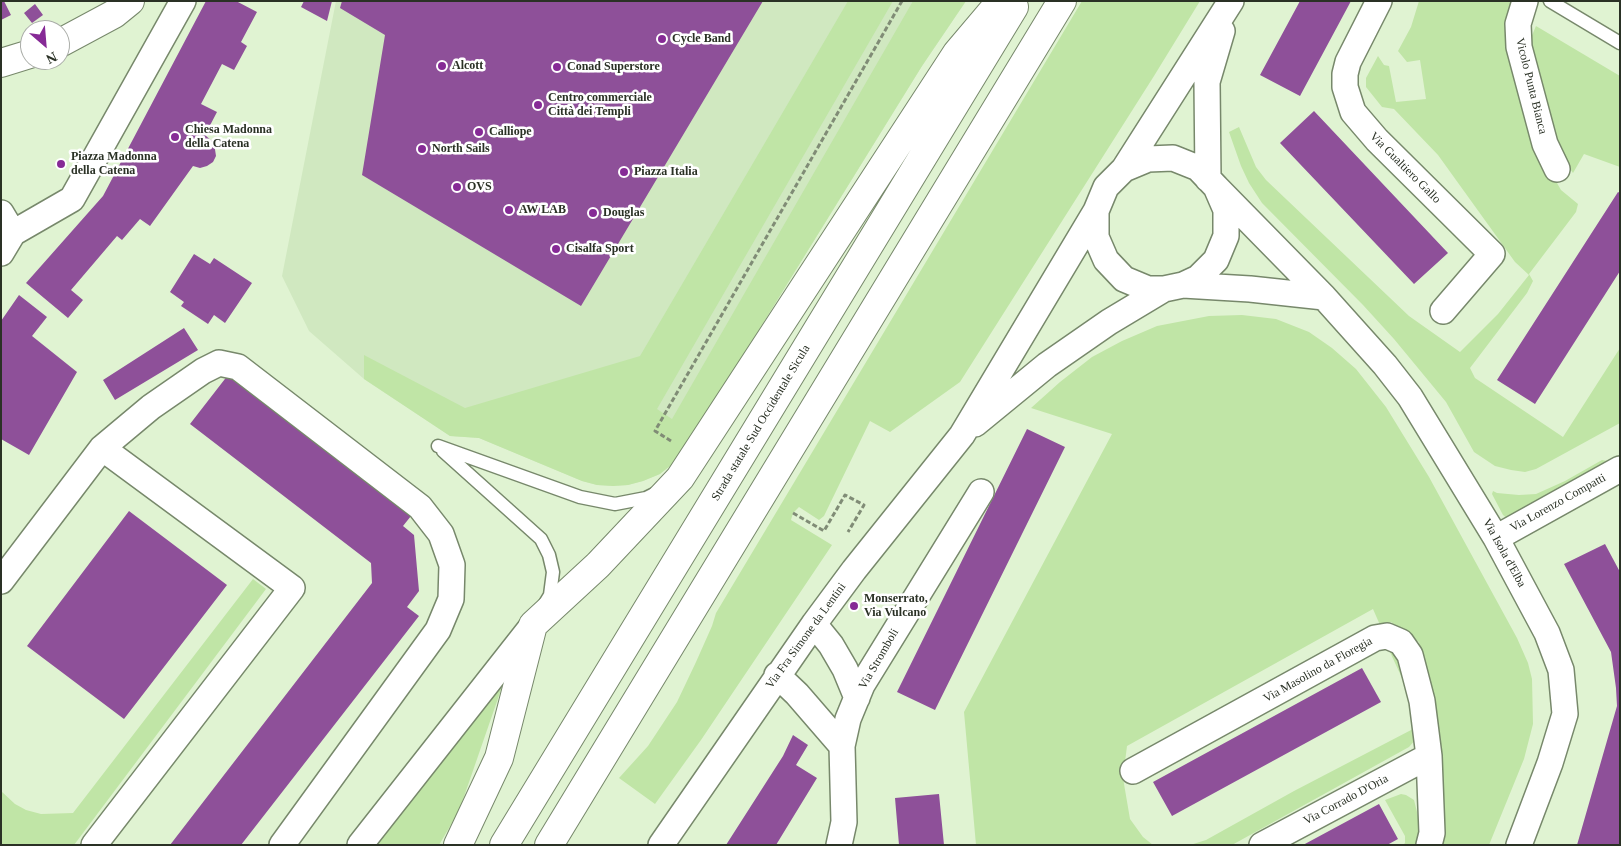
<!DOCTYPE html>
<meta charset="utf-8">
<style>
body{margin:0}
#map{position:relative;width:1621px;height:846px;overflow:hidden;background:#e0f3d2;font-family:Georgia,serif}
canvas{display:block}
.frame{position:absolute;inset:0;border:2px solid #2a3125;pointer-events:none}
.north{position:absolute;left:20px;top:20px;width:50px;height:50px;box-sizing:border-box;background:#fff;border:1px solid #aaada8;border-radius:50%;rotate:153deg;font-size:14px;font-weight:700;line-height:20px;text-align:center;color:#2a3125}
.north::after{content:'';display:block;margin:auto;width:18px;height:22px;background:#862a96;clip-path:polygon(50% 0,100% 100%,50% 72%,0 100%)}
</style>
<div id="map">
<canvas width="1621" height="846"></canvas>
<div class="frame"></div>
<div class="north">N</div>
</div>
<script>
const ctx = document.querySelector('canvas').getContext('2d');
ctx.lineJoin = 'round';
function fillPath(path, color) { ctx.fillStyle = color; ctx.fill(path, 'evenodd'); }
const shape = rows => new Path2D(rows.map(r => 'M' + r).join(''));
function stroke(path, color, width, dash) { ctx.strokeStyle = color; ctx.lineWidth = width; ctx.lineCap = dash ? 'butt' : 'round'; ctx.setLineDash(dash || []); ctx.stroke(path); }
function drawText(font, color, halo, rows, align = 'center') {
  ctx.font = font + ' Georgia,serif'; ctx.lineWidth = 5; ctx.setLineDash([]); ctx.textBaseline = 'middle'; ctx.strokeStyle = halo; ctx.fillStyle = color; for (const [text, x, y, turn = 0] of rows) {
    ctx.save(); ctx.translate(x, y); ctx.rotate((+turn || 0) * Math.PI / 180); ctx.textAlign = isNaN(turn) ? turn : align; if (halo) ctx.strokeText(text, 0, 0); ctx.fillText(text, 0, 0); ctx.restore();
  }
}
const built = shape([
 [336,1,966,1,922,66,695,433,660,474,643,481,628,485,613,486,597,485,582,481,479,438,450,436,364,379,309,331,282,276]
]);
const green = shape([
 [848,1,893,1,657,409,672,419,913,1,966,1,922,66,695,433,674,463,660,474,643,481,628,485,613,486,597,485,582,481,479,438,450,436,364,379,364,355,465,408,640,356],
 [1082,1,1200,1,1154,76,960,382,890,432,870,421,824,516,819,520,799,507,793,513,791,520,832,545,701,740,655,804,619,778,648,746,677,702,696,662,712,626,716,613],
 [1419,1,1511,1,1509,21,1546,164,1561,190,1578,204,1576,212,1529,274,1533,281,1527,293,1470,368,1475,378,1563,437,1620,348,1620,423,1536,469,1525,472,1511,470,1495,466,1474,452,1446,402,1394,339,1363,305,1262,203,1249,183,1241,166,1229,132,1239,127,1256,167,1266,180,1409,316,1460,352,1498,314,1529,275,1515,262,1438,155,1394,109,1382,107,1366,87,1366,78,1378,56,1384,65,1389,66,1396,102,1426,99,1420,60,1407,62,1398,51,1411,27],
 [1536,26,1620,76,1620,167,1584,154,1573,173,1557,152,1548,124,1530,40],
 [1242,315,1276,319,1309,332,1332,348,1356,369,1386,407,1429,477,1517,638,1528,663,1532,679,1533,724,1524,759,1489,845,1440,845,1445,826,1419,642,1391,622,1380,625,1373,609,1127,746,1123,778,1130,819,1143,837,1153,845,976,845,964,712,1112,434,1031,408,1060,382,1092,357,1122,341,1157,326,1209,316],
 [1602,460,1608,461,1605,467,1508,519,1503,515,1492,494,1493,491,1497,493,1519,495,1536,494,1565,481],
 [253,579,266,589,74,845,1,845,1,791,15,804,26,810,41,814,73,813],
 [1390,652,1396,652,1415,695,1416,739,1409,747,1232,845,1190,845,1206,840,1294,791,1413,729,1413,702],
 [502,681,503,684,459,811,439,845,375,845],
 [1401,794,1406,795,1414,800,1419,820,1419,845,1403,845,1405,843,1405,836,1385,800]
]);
const building = shape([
 [1,1,4,1,11,15,1,20],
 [206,1,236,1,257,12,241,42,247,46,234,70,222,64,201,104,217,112,205,135,214,143,216,156,213,162,207,166,200,168,193,166,150,226,140,219,122,240,117,236,71,290,83,300,68,318,26,283,103,196],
 [304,1,332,1,327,21,301,7],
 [342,1,763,1,581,306,362,175,385,35,340,8],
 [1300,1,1351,1,1300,96,1260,75],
 [35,4,43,15,32,23,24,13],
 [1314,111,1448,253,1414,284,1280,143],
 [1618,192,1620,193,1620,271,1535,404,1497,380],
 [194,254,210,264,214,258,252,283,225,323,214,315,208,324,181,306,184,302,170,292],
 [19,295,47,317,32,336,77,372,29,455,1,439,1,321],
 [184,328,198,350,115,400,103,380],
 [228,375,411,516,403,526,414,535,419,591,407,607,419,616,241,845,170,845,372,583,371,563,190,424],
 [1027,429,1065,447,935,710,897,692],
 [129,511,227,585,124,719,27,646],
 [1605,544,1620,572,1620,845,1577,845,1617,706,1616,688,1611,652,1564,564],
 [1362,668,1381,702,1172,816,1153,782],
 [793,735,808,745,796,765,817,778,776,845,726,845,783,756],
 [939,794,944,845,899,845,895,798],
 [1379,804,1398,839,1387,845,1303,845]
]);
const path = shape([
 [671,441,655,431,902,1],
 [793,513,824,531,845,495,864,505,848,532]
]);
const lane = shape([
 [1550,1,1620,43],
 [438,446,580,497,615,504,646,498,656,493],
 [443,451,541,539,549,555,553,572,550,595,544,605]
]);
const street = shape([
 [1379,1,1348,62,1345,74,1345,87,1353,112,1377,140,1492,254,1443,311],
 [1525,1,1518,24,1519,47,1545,144,1557,169],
 [1124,169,1231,1],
 [1208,179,1207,82,1222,31],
 [1216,187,1324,297,1385,365,1410,397,1496,538,1547,633,1561,670,1565,714,1550,763,1519,845],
 [1,213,13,233,72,199,183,1],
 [1,253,13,233],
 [1183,285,1198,278,1216,260,1226,236,1226,210,1216,187,1198,168,1173,158,1148,159,1124,169,1106,187,1096,211,1096,237,1106,260,1124,279,1148,289,1164,289,1183,285,1250,289,1324,297],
 [975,424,1047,365,1109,322,1164,289],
 [1496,538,1620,469],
 [1,581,102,448,151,407,203,371,219,363,238,367,420,507,441,534,452,565,451,599,438,630,282,845],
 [814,624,831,645,845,669,857,698],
 [777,675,797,694,842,746],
 [1133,771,1375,638,1387,636,1401,642,1410,655,1422,701,1429,756,1432,833,1429,845],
 [94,845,292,588,102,448],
 [360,845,533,625],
 [661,845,814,624,854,570,962,435,1096,211],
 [839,845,844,822,842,746,848,719,862,685,981,492],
 [1262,845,1429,756]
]);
const secondary = shape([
 [60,43,114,14,130,1],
 [1,63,30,54]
]);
const primary = shape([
 [458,845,499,758,533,625,598,565,680,478,957,53,1001,1],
 [504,845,1014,7],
 [549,845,1062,1]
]);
const markers = [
 [662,39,5,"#862a96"],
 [442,66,5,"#862a96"],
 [557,67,5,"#862a96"],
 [538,105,5,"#862a96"],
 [479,132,5,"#862a96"],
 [175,137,5,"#862a96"],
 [422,149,5,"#862a96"],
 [61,164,5,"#862a96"],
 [624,172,5,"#862a96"],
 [457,187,5,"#862a96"],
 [509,210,5,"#862a96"],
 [593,213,5,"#862a96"],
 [556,249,5,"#862a96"],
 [854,606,5,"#862a96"]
];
const poiNames = [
 ["Cycle Band",672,39],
 ["Alcott",452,66],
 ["Conad Superstore",567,67],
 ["Centro commerciale",548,98],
 ["Città dei Templi",548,112],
 ["Chiesa Madonna",185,130],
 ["della Catena",185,144],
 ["Calliope",489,132],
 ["North Sails",432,149],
 ["Piazza Madonna",71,157],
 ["della Catena",71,171],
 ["Piazza Italia",634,172],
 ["OVS",467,187],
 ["AW LAB",519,210],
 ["Douglas",603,213],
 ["Cisalfa Sport",566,249],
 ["Monserrato,",864,599],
 ["Via Vulcano",864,613]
];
const streetNames = [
 ["Vicolo Punta Bianca",1531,86,76],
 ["Via Gualtiero Gallo",1405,168,45],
 ["Strada statale Sud Occidentale Sicula",761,423,-59],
 ["Via Lorenzo Compatti",1558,503,-29],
 ["Via Isola d'Elba",1504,553,61],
 ["Via Fra Simone da Lentini",806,636,-54],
 ["Via Stromboli",879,659,-60],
 ["Via Masolino da Floregia",1318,670,-29],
 ["Via Corrado D'Oria",1346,800,-28]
];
fillPath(built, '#d0e8c0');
fillPath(green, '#c0e5a6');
fillPath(building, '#8e5099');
stroke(lane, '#77886b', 15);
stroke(street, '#77886b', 28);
stroke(secondary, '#77886b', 30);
stroke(primary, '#77886b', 30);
stroke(path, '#808c76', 3, [5, 2.5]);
stroke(lane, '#fff', 12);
stroke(street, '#fff', 25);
stroke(secondary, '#fff', 28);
stroke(primary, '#fff', 28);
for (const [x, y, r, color] of markers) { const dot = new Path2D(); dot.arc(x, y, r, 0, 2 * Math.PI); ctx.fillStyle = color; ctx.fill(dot); stroke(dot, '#fff', 2); }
drawText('bold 12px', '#2a3125', '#fff', poiNames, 'left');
drawText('12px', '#2a3125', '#fff', streetNames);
</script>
